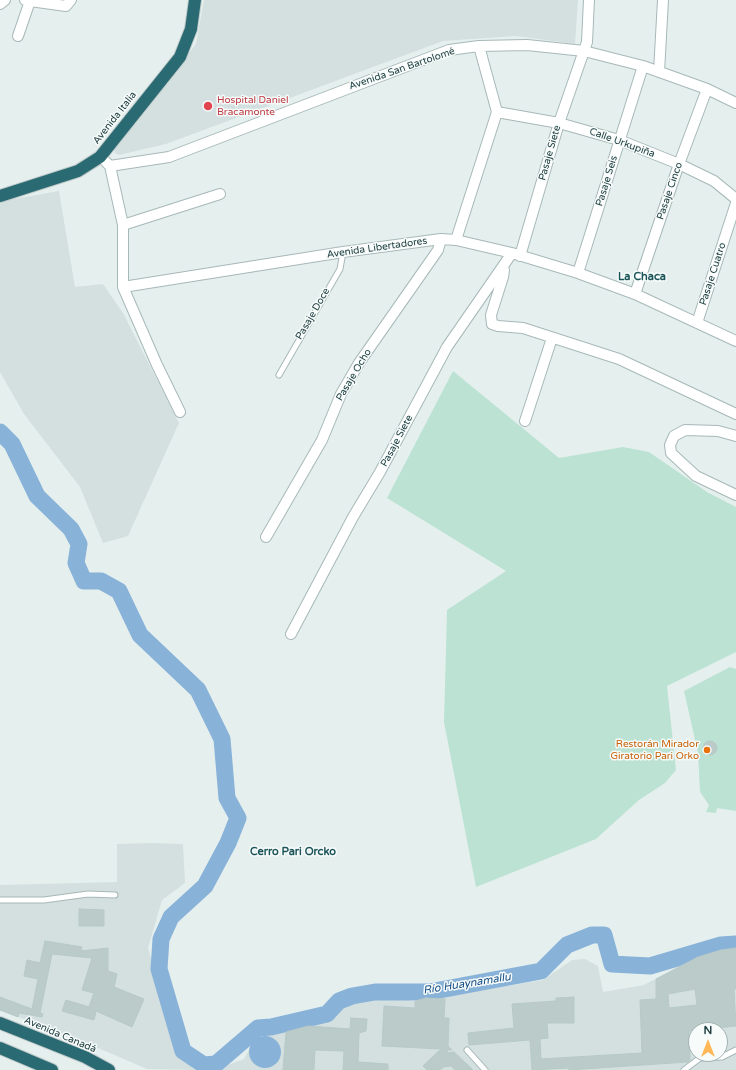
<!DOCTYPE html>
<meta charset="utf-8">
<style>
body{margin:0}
#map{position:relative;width:736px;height:1070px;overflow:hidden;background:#e5f0ee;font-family:"Varela Round",sans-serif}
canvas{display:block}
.north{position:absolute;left:688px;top:1022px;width:40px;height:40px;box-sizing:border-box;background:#f7fbfa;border:1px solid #a2b1b1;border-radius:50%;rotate:0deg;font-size:11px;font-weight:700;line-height:16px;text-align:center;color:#224244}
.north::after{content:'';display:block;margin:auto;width:14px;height:18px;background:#ffb654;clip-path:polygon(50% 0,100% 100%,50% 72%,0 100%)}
</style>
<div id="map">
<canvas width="736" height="1070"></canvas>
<div class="north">N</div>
</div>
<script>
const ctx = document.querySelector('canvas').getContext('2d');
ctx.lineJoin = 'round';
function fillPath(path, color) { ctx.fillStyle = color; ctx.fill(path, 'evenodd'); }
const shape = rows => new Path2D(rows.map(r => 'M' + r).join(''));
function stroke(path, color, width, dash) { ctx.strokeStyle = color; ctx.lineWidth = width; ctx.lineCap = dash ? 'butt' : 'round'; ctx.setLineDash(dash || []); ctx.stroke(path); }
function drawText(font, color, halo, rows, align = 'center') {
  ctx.font = font + ' "Varela Round",sans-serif'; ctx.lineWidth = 3; ctx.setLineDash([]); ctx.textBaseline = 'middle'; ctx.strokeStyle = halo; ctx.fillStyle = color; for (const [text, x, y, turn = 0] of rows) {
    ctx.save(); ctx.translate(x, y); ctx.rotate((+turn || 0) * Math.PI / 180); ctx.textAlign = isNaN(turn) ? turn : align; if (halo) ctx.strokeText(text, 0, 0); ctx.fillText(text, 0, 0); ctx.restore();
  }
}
const built = shape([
 [204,0,578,0,575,44,516,36,443,41,166,144,119,155,115,153,114,149,116,145,196,44],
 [59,191,75,287,103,284,123,313,179,423,128,536,103,543,80,487,24,414,0,372,0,203,3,201],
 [153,843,183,844,185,883,162,900,148,948,178,1056,196,1070,147,1069,91,1045,0,1010,0,885,117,882,117,844],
 [736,948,736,1070,214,1070,244,1059,253,1042,257,1038,286,1032,336,1017,348,1003,385,997,415,1001,543,980,572,960,585,959,598,966,603,992,644,985,698,957,721,950],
 [696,1030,720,1030,720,1054,696,1054]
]);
const green = shape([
 [453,371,559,458,623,447,649,452,707,492,736,507,736,652,667,686,676,770,665,783,639,800,596,839,476,887,444,722,447,610,506,571,387,498],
 [730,667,736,669,736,811,717,808,716,813,706,812,709,805,700,792,698,753,684,691]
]);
const water = shape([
 '249 1052a16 16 0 1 1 32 0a16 16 0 1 1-32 0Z'
]);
const river = shape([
 [0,432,12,444,37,496,71,529,79,544,76,563,84,581,101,581,119,591,140,635,198,690,222,739,227,798,238,818,228,843,205,886,171,917,161,939,159,969,183,1051,204,1065,216,1064,258,1028,271,1027,327,1014,339,1001,352,996,375,992,429,992,541,971,567,945,592,935,604,935,612,964,650,966,721,945,736,944]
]);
const building = shape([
 '703 748a7 7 0 1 1 14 0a7 7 0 1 1-14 0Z',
 [79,909,104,910,104,926,79,926,79,909],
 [45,941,82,947,81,951,108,948,108,971,117,974,114,987,144,999,132,1027,96,1011,94,1020,62,1011,66,1000,89,1007,94,993,82,990,92,958,52,954,40,1013,43,1014,42,1017,19,1013,18,1017,0,1010,0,997,32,1009,38,979,24,976,27,960,40,963,45,941],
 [736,948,736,989,734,989,736,1026,689,1031,690,1060,688,1062,569,1070,569,1068,532,1070,530,1040,469,1045,468,1033,514,1028,512,1004,556,1001,556,998,574,997,574,1023,547,1023,548,1038,540,1039,541,1059,642,1053,640,1000,656,999,656,979,698,957,721,950,736,948],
 [695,989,697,1005,669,1008,668,994,695,989],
 [426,998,445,999,444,1018,449,1018,448,1046,452,1050,448,1050,447,1053,454,1052,473,1070,455,1070,451,1066,444,1067,440,1070,427,1070,423,1066,441,1049,382,1046,384,1006,415,1008,415,1001,426,998],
 [351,1018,367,1019,366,1031,359,1033,358,1062,388,1064,388,1070,343,1070,344,1051,315,1050,314,1070,283,1070,286,1032,308,1026,350,1029,351,1018]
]);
const lane = shape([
 [279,375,340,269,343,252],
 [0,900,44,900,88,894,115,895],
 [467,1050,485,1070],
 [684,1070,700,1058,722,1057,736,1050]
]);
const street = shape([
 [30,0,30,1,66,6,71,0],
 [0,4,5,0],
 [18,36,30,1,25,0],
 [659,72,663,0],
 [497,112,559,123,619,140,679,164,714,181,736,199],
 [106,162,110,166,169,157,449,50,479,46,527,45,584,51,643,66,707,89,736,103],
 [110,166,123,225,123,287,343,252,441,239,456,240,512,253,578,273,635,294,736,341],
 [123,225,220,194],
 [456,240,497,112,479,46],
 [520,256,559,123,587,42,589,0],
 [504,270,503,277,491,315,492,324,498,326,523,328,619,359,736,414],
 [578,273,643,66],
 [123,287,157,365,180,412],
 [635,294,679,164,707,89],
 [697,323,736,203],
 [525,421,552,338],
 [736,436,718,431,685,430,674,436,670,445,671,453,696,476,736,495],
 [266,537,322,440,341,394,359,363,438,250,441,239],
 [291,634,353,517,380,472,447,347,512,253]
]);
const highway = shape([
 [0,196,78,171,100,157,180,57,191,29,195,0],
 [0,1023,85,1057,109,1070],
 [0,1048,52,1070]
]);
const markers = [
 [208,106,5,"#e0444e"],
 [707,750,4,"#e8710a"]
];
const streetNames = [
 ["Avenida San Bartolomé",402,69,-19],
 ["Avenida Italia",115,118,-52],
 ["Calle Urkupiña",622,143,20],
 ["Pasaje Siete",550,153,-74],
 ["Pasaje Seis",607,181,-73],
 ["Pasaje Cinco",670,191,-71],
 ["Avenida Libertadores",377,248,-8],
 ["Pasaje Cuatro",713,274,-72],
 ["Pasaje Doce",313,314,-60],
 ["Pasaje Ocho",354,375,-59],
 ["Pasaje Siete",397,441,-62],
 ["Avenida Canadá",60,1035,23]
];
const healthNames = [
 ["Hospital Daniel",217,100],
 ["Bracamonte",217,112]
];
const foodNames = [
 ["Restorán Mirador",699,744],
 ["Giratorio Pari Orko",699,756]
];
const neighbourhoodNames = [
 ["La Chaca",642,277],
 ["Cerro Pari Orcko",293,852]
];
const waterNames = [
 ["Río Huaynamallu",467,984,-9]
];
fillPath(built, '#d3e0df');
fillPath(green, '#bce2d3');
fillPath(water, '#89b2d9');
stroke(river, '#89b2d9', 17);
fillPath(building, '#bacbc9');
stroke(building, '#b7cac8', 1);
stroke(lane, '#a7b8b8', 7);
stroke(street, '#a7b8b8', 12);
stroke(highway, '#c1cacb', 14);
stroke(lane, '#fff', 5);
stroke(street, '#fff', 10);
stroke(highway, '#2a6b73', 12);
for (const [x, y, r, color] of markers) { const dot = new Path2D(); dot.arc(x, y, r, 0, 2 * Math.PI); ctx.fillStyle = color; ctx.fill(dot); stroke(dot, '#f7fbfa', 1.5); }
drawText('10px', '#224244', '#f7fbfa', streetNames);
drawText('10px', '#be3a42', '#f7fbfa', healthNames, 'left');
drawText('10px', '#c56008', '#f7fbfa', foodNames, 'right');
drawText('bold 11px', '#1b5459', '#f7fbfa', neighbourhoodNames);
drawText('italic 11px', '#154f87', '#f7fbfa', waterNames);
</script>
